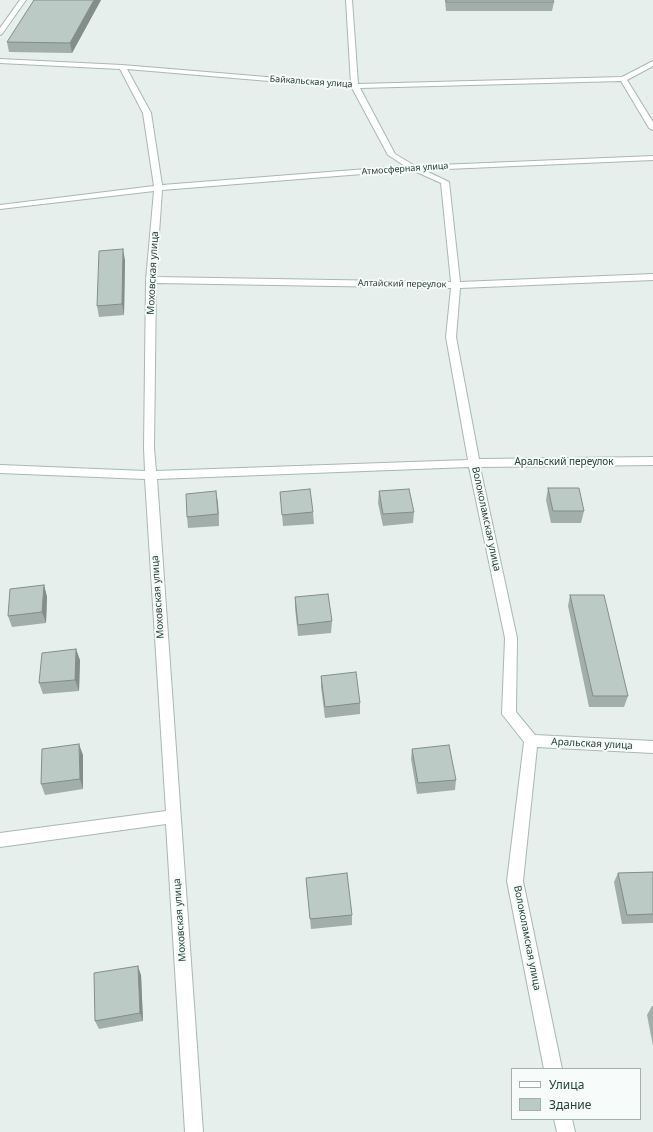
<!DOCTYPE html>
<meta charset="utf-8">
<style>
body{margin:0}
#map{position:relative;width:653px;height:1132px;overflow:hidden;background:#e6efeb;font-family:"Noto Sans",sans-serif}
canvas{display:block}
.legend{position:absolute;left:511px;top:1068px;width:130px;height:52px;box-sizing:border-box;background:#f7fbf9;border:1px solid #a3b1ad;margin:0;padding:5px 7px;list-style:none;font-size:12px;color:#24423a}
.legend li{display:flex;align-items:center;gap:8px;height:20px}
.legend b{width:20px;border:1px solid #a3b1ad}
</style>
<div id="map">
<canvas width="653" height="1132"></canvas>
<ul class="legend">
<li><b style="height:5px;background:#fff"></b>Улица</li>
<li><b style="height:11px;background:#bbcac4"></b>Здание</li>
</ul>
</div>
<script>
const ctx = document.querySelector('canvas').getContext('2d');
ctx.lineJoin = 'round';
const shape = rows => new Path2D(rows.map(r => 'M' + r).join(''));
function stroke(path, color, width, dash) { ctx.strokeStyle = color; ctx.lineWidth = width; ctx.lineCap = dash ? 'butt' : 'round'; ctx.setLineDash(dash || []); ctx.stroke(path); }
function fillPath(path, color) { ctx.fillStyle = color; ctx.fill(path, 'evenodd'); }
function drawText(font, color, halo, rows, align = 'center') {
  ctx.font = font + ' "Noto Sans",sans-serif'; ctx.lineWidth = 4; ctx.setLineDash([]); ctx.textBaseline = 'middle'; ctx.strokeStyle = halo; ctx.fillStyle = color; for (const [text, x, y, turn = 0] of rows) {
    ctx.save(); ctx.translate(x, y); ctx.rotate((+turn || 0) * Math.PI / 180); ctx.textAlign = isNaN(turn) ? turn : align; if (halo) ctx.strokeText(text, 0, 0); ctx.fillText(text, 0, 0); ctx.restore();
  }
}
const minor = shape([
 [20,0,26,0,2,34,0,35,0,28,20,0],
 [346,0,352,0,358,84,622,77,653,61,653,66,627,80,653,122,653,130,649,128,621,81,360,88,395,154,415,166,653,156,653,160,424,170,449,182,460,282,653,274,653,280,460,288,456,337,479,459,653,457,653,465,480,467,517,638,516,712,535,735,653,741,653,753,537,747,523,881,562,1069,544,1069,507,881,524,742,502,714,505,638,469,467,157,479,203,1132,185,1132,166,824,0,847,0,833,166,811,145,479,0,473,0,465,145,471,144,448,146,280,154,191,0,209,0,205,154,186,143,113,120,69,0,63,0,59,122,65,351,84,346,0],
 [127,69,352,88,388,155,405,166,162,185,151,113,127,69],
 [412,170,441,183,451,282,156,277,162,190,412,170],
 [156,283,451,288,446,337,468,460,156,471,154,448,156,283],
 [554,1119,572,1119,575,1132,557,1132,554,1119]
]);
const wall = shape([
 [101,0,72,53,9,52,7,42],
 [445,0,553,0,554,2,552,11,446,11],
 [125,260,124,315,99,317,97,306],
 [548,488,584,511,581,523,551,523,546,500],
 [379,491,414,512,413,523,383,526,378,503],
 [280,492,313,512,314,524,283,526],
 [218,503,219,526,188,528,187,517],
 [44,585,47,597,46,623,12,627,8,616],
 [570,595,628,696,624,707,589,707,568,606],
 [295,597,332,621,331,633,298,636,295,608],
 [80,660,79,691,43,694,39,683],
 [321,676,360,703,360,714,325,718,321,687],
 [412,749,456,780,455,790,417,794,411,759],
 [83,755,83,789,45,795,41,784],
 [653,872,653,923,622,924,614,882,618,873],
 [306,878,352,915,352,925,311,929,307,887],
 [141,975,143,1021,99,1029,95,1021],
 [652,1006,653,1006,653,1046,647,1015]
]);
const shadedWall = shape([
 [94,0,101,0,72,53,70,43],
 [123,249,125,260,124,315,122,304],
 [216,491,218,503,219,526,218,514],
 [44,585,47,597,46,623,42,612],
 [76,649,80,660,79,691,75,680],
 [79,744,83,755,83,789,80,779],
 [138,966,141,975,143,1021,140,1013]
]);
const building = shape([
 [34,0,94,0,70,43,7,42,34,0],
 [446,0,553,0,554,2,446,2,446,0],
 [123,249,122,304,97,306,99,251,123,249],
 [548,488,579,488,584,511,553,511,548,488],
 [310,489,313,512,282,515,280,492,310,489],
 [409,489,414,512,383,514,379,491,409,489],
 [216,491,218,514,187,517,186,494,216,491],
 [44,585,42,612,8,616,10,589,44,585],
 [328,594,332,621,298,625,295,597,328,594],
 [570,595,604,595,628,696,593,696,570,595],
 [76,649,75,680,39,683,42,653,76,649],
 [356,672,360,703,325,707,321,676,356,672],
 [79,744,80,779,41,784,42,749,79,744],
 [449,745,456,780,418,783,412,749,449,745],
 [653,872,653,914,627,915,618,873,653,872],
 [347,873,352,915,310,919,306,878,347,873],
 [138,966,140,1013,95,1021,94,973,138,966]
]);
const farStreetnames = [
 ["Байкальская улица",311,82,4],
 ["Атмосферная улица",405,169,-4],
 ["Алтайский переулок",402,284,1]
];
const streetNames = [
 ["Моховская улица",153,273,-87],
 ["Аральский переулок",564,462],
 ["Волоколамская улица",486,519,78],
 ["Моховская улица",158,597,-94],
 ["Аральская улица",592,744,3],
 ["Моховская улица",180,920,-94],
 ["Волоколамская улица",527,938,79]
];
stroke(minor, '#a8b8b2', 2);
fillPath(minor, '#fff');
fillPath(wall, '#a1aea9');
fillPath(shadedWall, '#838d89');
fillPath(building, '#bbcac4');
stroke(building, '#838d89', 1);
drawText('9px', '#24423a', '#f7fbf9', farStreetnames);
drawText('10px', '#24423a', '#f7fbf9', streetNames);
</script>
